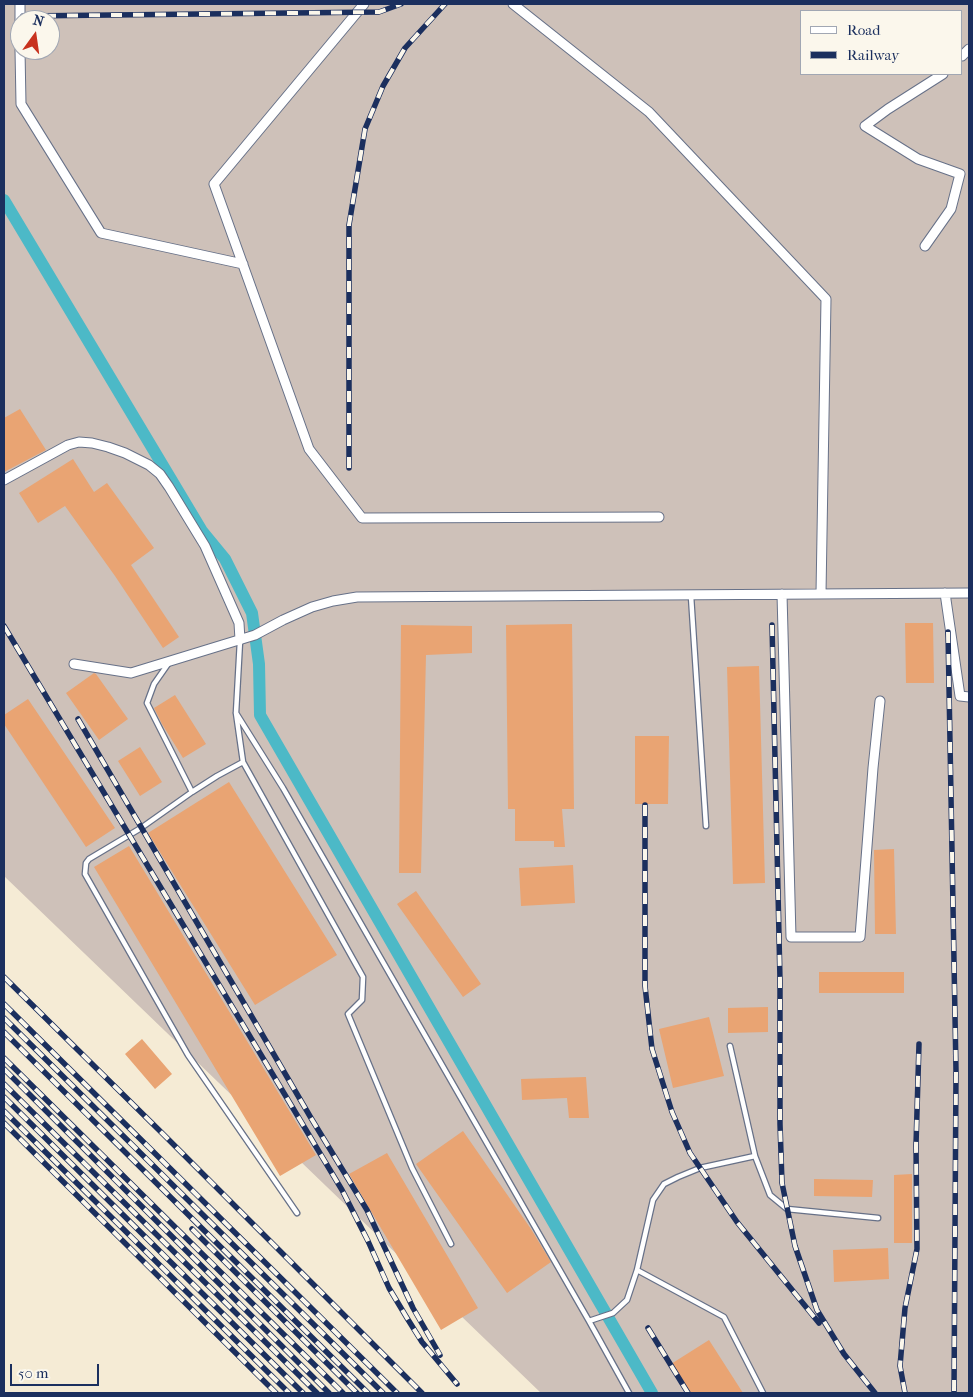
<!DOCTYPE html>
<style>
body{margin:0}
#map{position:relative;width:973px;height:1397px;overflow:hidden;background:#f5ebd5;font-family:"IM FELL French Canon",serif}
canvas{display:block}
.frame{position:absolute;inset:0;border:5px solid #1b2f5e;pointer-events:none}
.legend{position:absolute;left:800px;top:10px;width:162px;height:65px;box-sizing:border-box;background:#fbf7ec;border:1px solid #a1a7b3;margin:0;padding:6px 9px;list-style:none;font-size:15px;color:#1b2f5e}
.legend li{display:flex;align-items:center;gap:10px;height:25px}
.legend b{width:25px;border:1px solid #a1a7b3}
.north{position:absolute;left:10px;top:10px;width:50px;height:50px;box-sizing:border-box;background:#fbf7ec;border:1px solid #a1a7b3;border-radius:50%;rotate:14deg;font-size:14px;font-weight:700;line-height:20px;text-align:center;color:#1b2f5e}
.north::after{content:'';display:block;margin:auto;width:18px;height:22px;background:#c8321e;clip-path:polygon(50% 0,100% 100%,50% 72%,0 100%)}
.scale{position:absolute;left:10px;top:1364px;width:89px;height:22px;box-sizing:border-box;border:2px solid #1b2f5e;border-top:0;padding-left:6px;font-size:15px;line-height:18px;white-space:nowrap;color:#1b2f5e;-webkit-text-stroke:4px #fbf7ec;paint-order:stroke}
</style>
<div id="map">
<canvas width="973" height="1397"></canvas>
<div class="frame"></div>
<ul class="legend">
<li><b style="height:6px;background:#fff"></b>Road</li>
<li><b style="height:6px;background:#1b2f5e"></b>Railway</li>
</ul>
<div class="north">N</div>
<div class="scale">50 m</div>
</div>
<script>
const ctx = document.querySelector('canvas').getContext('2d');
ctx.lineJoin = 'round';
function fillPath(path, color) { ctx.fillStyle = color; ctx.fill(path, 'evenodd'); }
const shape = rows => new Path2D(rows.map(r => 'M' + r).join(''));
function stroke(path, color, width, dash) { ctx.strokeStyle = color; ctx.lineWidth = width; ctx.lineCap = dash ? 'butt' : 'round'; ctx.setLineDash(dash || []); ctx.stroke(path); }
const industrial = shape([
 [4,4,969,4,969,1393,541,1393,4,876],
 [802,11,962,11,962,74,802,74],
 [20,20,50,20,50,50,20,50]
]);
const canal = shape([
 [4,200,202,531,225,559,252,613,259,664,260,715,652,1393]
]);
const building = shape([
 [20,409,46,450,4,472,4,418],
 [73,459,94,492,107,483,154,548,131,565,179,637,163,648,115,576,65,506,38,523,19,493],
 [905,623,933,623,934,683,906,683],
 [572,624,574,809,562,809,565,847,554,847,554,841,515,841,515,809,508,809,506,625],
 [401,625,472,626,472,653,426,655,421,873,399,873],
 [759,666,765,883,733,884,727,667],
 [94,673,96,674,128,719,99,740,66,693],
 [175,695,206,744,183,758,162,724,154,708],
 [28,699,115,828,86,847,4,724,4,715],
 [635,736,669,736,668,804,635,804],
 [140,747,162,782,140,796,118,761],
 [229,782,337,955,255,1005,148,833],
 [129,846,316,1155,280,1176,94,867],
 [894,849,896,934,875,934,874,850],
 [573,865,575,903,521,906,519,868],
 [416,891,481,984,463,997,397,904],
 [819,972,904,972,904,993,819,993],
 [768,1007,768,1032,728,1033,728,1008],
 [709,1017,724,1076,673,1088,659,1029],
 [142,1039,172,1074,155,1089,125,1054],
 [586,1077,589,1118,569,1118,567,1098,522,1100,521,1079],
 [463,1131,531,1229,551,1262,507,1293,416,1164],
 [387,1153,478,1308,441,1330,349,1174],
 [912,1174,912,1243,894,1243,894,1175],
 [814,1179,873,1180,872,1197,814,1196],
 [888,1248,889,1279,834,1282,833,1250],
 [709,1340,743,1393,690,1393,671,1364]
]);
const service = shape([
 [691,596,706,826],
 [240,641,236,713,243,762,363,977,362,1000,348,1014,412,1168,451,1244],
 [168,664,154,684,147,703,192,792,217,776,243,762],
 [236,713,283,788,589,1321,613,1313,627,1300,637,1270,653,1200,664,1184,678,1177,700,1168,755,1156,730,1046],
 [192,792,141,828,89,859,86,863,85,874,188,1055,297,1213],
 [755,1156,770,1195,787,1209,878,1218],
 [637,1270,724,1317,763,1393],
 [589,1321,629,1393]
]);
const minor = shape([
 [20,4,20,29],
 [364,4,214,184,309,449,362,518,659,517],
 [513,4,649,112,826,299,821,593],
 [20,50,21,104,101,233,243,264],
 [962,56,969,49],
 [925,246,951,209,960,174,918,159,865,126,888,109,943,74],
 [4,480,68,445,79,442,92,443,108,447,125,453,149,465,160,474,169,487,205,546,239,623,240,640],
 [945,593,960,696,969,697],
 [782,594,791,937,860,937,873,768,880,701],
 [74,664,131,673,255,635,283,620,312,607,333,601,357,597,969,593]
]);
const rail = shape([
 [23,16,379,12,401,4],
 [349,468,349,225,365,129,383,86,405,48,445,4],
 [772,625,780,980,780,1124,782,1183,795,1246,817,1310,844,1354,875,1393],
 [4,626,342,1190,368,1241,389,1288,407,1318,422,1342,457,1384],
 [948,632,956,1071,954,1393],
 [78,719,311,1118,367,1210,413,1308,440,1355],
 [645,805,645,986,652,1049,672,1112,690,1153,737,1222,819,1323],
 [4,977,163,1134,422,1393],
 [4,1004,397,1393],
 [4,1018,383,1393],
 [4,1032,368,1393],
 [4,1058,343,1393],
 [4,1069,329,1393],
 [4,1084,317,1393],
 [4,1097,303,1393],
 [4,1111,289,1393],
 [4,1123,276,1393],
 [192,1229,357,1393],
 [648,1328,688,1393],
 [905,1393,900,1366,905,1308,917,1249,916,1145,919,1044]
]);
fillPath(industrial, '#cec1b9');
stroke(canal, '#4cb9c7', 12);
fillPath(building, '#e9a473');
stroke(service, '#677188', 7);
stroke(minor, '#677188', 11);
stroke(service, '#fff', 4.5);
stroke(minor, '#fff', 9);
stroke(rail, '#1b2f5e', 5.5);
stroke(rail, '#fbf7ec', 4, [11]);
</script>
